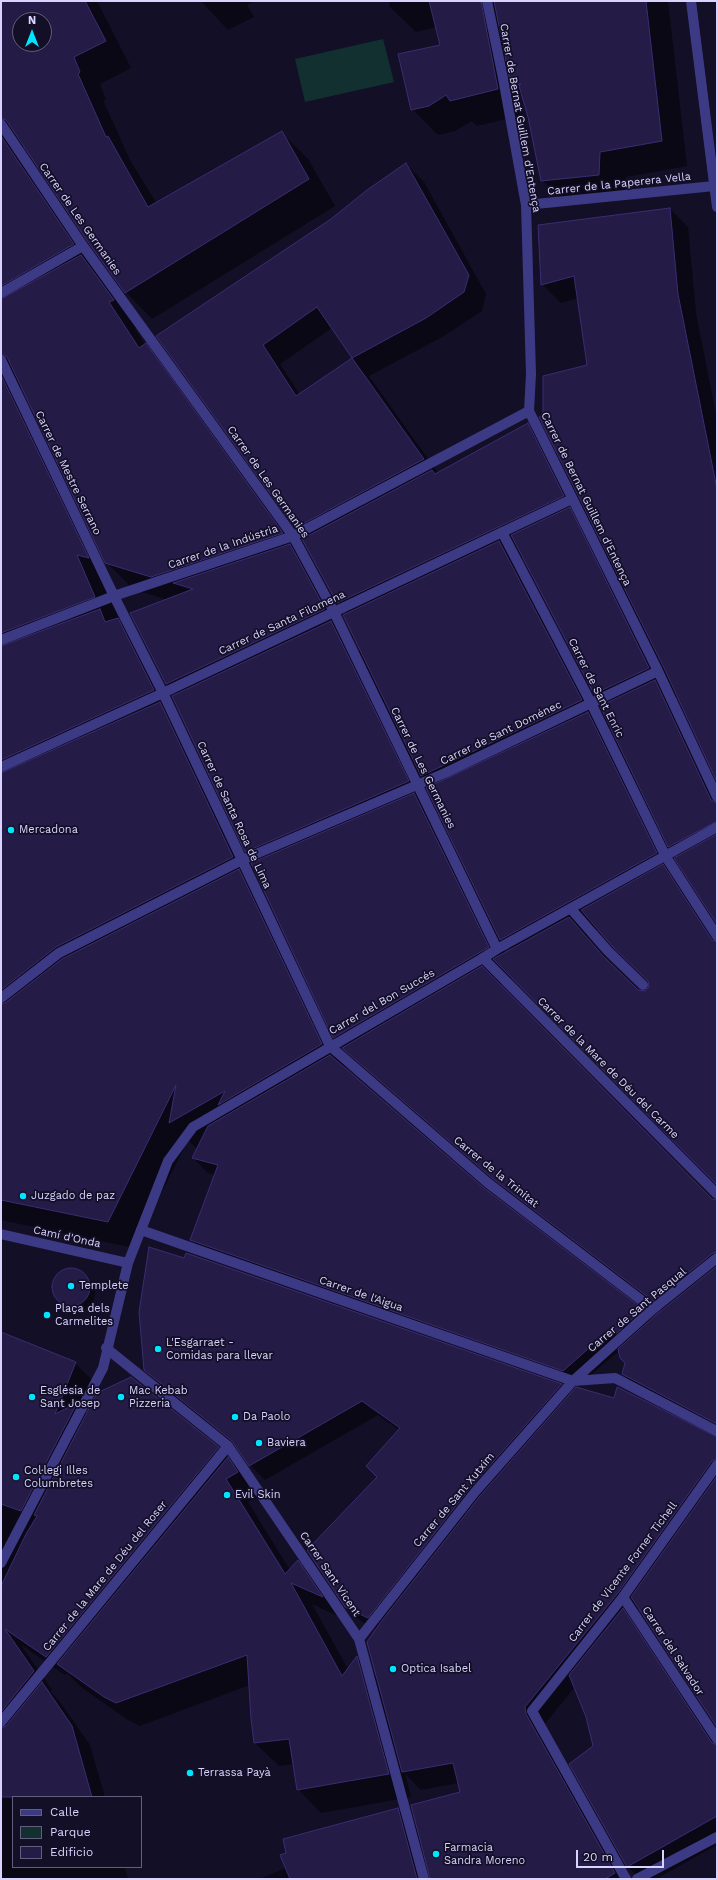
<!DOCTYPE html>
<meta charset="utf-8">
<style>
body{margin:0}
#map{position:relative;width:718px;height:1880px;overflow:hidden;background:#130f26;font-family:"Work Sans",sans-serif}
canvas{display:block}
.frame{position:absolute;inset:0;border:2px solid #d9d4ff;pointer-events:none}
.legend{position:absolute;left:12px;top:1796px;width:130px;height:72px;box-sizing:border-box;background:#130f26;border:1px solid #625e7d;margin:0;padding:5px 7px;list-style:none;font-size:12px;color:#d9d4ff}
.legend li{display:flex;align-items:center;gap:8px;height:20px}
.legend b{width:20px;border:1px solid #625e7d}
.north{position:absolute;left:12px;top:12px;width:40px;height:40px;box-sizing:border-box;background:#130f26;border:1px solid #625e7d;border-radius:50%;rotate:0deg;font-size:11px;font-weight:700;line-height:16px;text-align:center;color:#d9d4ff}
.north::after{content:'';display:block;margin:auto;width:14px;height:18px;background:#00e5ff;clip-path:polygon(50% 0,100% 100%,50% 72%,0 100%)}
.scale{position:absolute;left:576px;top:1850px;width:88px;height:18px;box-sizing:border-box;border:2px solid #d9d4ff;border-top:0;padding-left:5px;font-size:12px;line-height:14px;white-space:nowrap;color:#d9d4ff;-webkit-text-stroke:3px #130f26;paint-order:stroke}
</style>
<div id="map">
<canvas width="718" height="1880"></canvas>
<div class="frame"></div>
<ul class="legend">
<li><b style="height:5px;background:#3d3a85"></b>Calle</li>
<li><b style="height:11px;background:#12302f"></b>Parque</li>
<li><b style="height:11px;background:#241b47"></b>Edificio</li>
</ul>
<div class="north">N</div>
<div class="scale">20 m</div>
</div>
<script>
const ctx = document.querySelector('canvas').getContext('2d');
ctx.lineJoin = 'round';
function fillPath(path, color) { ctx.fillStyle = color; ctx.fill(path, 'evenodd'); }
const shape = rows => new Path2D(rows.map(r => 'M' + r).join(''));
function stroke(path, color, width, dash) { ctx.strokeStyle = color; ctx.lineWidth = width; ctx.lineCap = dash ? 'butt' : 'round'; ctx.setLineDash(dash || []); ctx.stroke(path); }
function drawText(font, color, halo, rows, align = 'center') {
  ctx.font = font + ' "Work Sans",sans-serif'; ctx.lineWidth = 3.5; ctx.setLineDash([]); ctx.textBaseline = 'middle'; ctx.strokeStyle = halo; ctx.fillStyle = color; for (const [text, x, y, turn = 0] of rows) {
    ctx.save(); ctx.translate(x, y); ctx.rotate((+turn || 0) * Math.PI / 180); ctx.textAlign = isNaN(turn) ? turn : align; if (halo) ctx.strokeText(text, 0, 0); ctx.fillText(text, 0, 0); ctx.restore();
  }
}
const green = shape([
 [383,39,394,82,305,102,295,59]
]);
const shadow = shape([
 [1,1,97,1,131,68,100,84,106,99,103,100,130,160,157,204,282,133,308,159,335,206,152,319,126,292,24,144,21,151,139,326,135,329,145,344,172,371,318,574,352,637,354,636,348,613,338,603,303,539,306,537,296,527,158,336,332,220,406,164,424,182,486,294,482,311,444,336,369,376,438,473,528,424,559,456,544,415,588,365,578,298,561,303,542,284,670,209,688,227,696,313,717,419,717,779,678,696,673,699,717,793,717,922,679,856,666,844,685,882,717,939,717,1183,513,978,500,985,712,1200,717,1201,717,1432,641,1392,623,1374,626,1363,620,1350,579,1385,207,1256,192,1240,216,1175,208,1173,193,1158,197,1149,188,1140,134,1248,1,1220],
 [20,20,44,20,44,44,20,44],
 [332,328,353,358,300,395,280,364],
 [20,384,106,562,133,589,168,600,131,614,167,684,177,694,246,851,257,862,334,1037,362,1066,512,1196,662,1311,652,1320,642,1310,483,1189,348,1072,265,897,255,886,259,884,186,729,175,719,180,717,144,645,120,621,103,580,114,584,21,390],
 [593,524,601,540,587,527],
 [523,557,595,694,605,705,608,722,607,723,528,571,517,560],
 [355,637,362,653,349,640],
 [612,728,619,744,606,731],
 [419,774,432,786,426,789],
 [438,810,445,825,432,812],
 [599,929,649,981,650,987,645,992,638,991,618,972,587,936],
 [498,937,511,950,506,953],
 [201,1,255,1,247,5,254,17,228,30],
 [389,1,668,1,687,166,626,177,624,200,567,206,542,180,529,117,523,97,519,93,523,115,477,126,472,121,455,131,438,135,412,109,441,45,437,27,416,32,390,7],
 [72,1269,83,1273,96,1290,92,1306,80,1313,67,1309,61,1303,52,1288,58,1274],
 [1,1333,75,1363,94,1382,82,1410,87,1414,218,1448,251,1481,260,1496,248,1502,290,1570,298,1562,321,1585,344,1619,312,1604,348,1669,357,1658,377,1678,377,1629,362,1622,346,1607,379,1477,399,1430,378,1415,265,1480,250,1465,238,1447,161,1385,145,1370,561,1385,571,1395,717,1438,717,1725,639,1608,631,1618,717,1743,717,1845,656,1879,640,1879,627,1866,586,1717,575,1687,543,1726,626,1879,259,1879,286,1868,398,1809,419,1830,461,1792,459,1783,421,1790,405,1774,411,1797,321,1813,298,1789,294,1764,279,1766,255,1743,250,1685,140,1726,128,1720,81,1687,67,1673,65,1675,21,1645,52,1690,51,1692,60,1702,90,1745,105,1797,13,1797,13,1867,125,1867,128,1879,1,1879],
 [238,1496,288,1577,287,1579,236,1497]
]);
const building = shape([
 [1,1,85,1,106,41,74,57,80,72,78,74,106,137,108,136,148,207,282,131,309,179,125,293,88,242,6,120,1,118,1,1],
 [20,20,44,20,44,44,20,44,20,20],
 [429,1,481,1,498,89,450,101,446,95,429,106,411,110,398,54,440,45,429,1],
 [494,1,646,1,662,141,600,152,599,175,541,181,528,117,519,86,521,84,511,86,494,1],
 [1,136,74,244,1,286,1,136],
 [406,163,469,275,464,292,426,318,352,358,424,459,295,528,156,336,331,219,367,190,406,163],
 [317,307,352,358,296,396,263,345,317,307],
 [670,208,678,294,717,489,717,782,664,668,539,417,543,415,543,376,587,365,574,276,541,285,538,225,670,208],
 [81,255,114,300,109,302,139,348,146,343,283,533,151,577,105,563,7,357,1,354,1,299,81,255],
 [1,375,89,558,77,555,95,597,1,633,1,375],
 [528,423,564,496,337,603,302,539,432,470,435,474,528,423],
 [570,507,649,668,594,694,511,535,570,507],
 [499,541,582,700,421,776,343,615,499,541],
 [290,544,325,609,166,684,130,613,193,589,173,583,290,544],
 [100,609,105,622,118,618,154,690,1,760,1,646,100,609],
 [331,621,409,781,245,852,172,696,331,621],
 [655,680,711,800,717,803,717,821,668,847,600,706,655,680],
 [160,702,233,857,56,947,1,990,1,773,160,702],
 [588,712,657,853,500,940,426,788,588,712],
 [414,793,489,947,333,1038,251,863,414,793],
 [717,834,717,924,674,858,717,834],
 [663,864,712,940,717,942,717,1185,493,959,569,917,603,956,638,990,645,991,649,987,648,981,613,947,581,910,663,864],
 [239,869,322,1044,218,1105,225,1091,169,1123,176,1085,108,1222,1,1200,1,1004,5,1003,62,959,239,869],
 [482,966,712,1199,717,1200,717,1252,713,1253,653,1301,492,1178,342,1048,482,966],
 [330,1055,484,1188,643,1309,616,1334,614,1326,563,1371,190,1240,218,1165,192,1158,208,1126,330,1055],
 [149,1247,184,1258,186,1253,562,1384,470,1488,368,1618,345,1607,307,1550,377,1477,366,1466,400,1428,362,1401,249,1466,232,1441,144,1370,139,1312,149,1247],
 [717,1266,717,1424,622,1374,625,1363,620,1358,618,1349,657,1314,717,1266],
 '52 1287a19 19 0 1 1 38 0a19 19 0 1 1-38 0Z',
 [1,1332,76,1362,55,1414,77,1403,21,1511,1,1504,1,1332],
 [131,1377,219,1447,46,1657,5,1629,34,1671,1,1712,1,1586,26,1534,37,1516,34,1515,97,1393,131,1377],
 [576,1387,614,1398,617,1387,717,1437,717,1459,712,1461,618,1593,525,1707,526,1714,615,1873,605,1879,430,1879,411,1805,460,1792,453,1763,402,1772,367,1642,380,1623,480,1496,576,1387],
 [228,1457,238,1472,226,1479,285,1574,298,1560,323,1597,291,1583,342,1676,357,1656,389,1774,297,1790,289,1739,254,1743,251,1719,247,1655,116,1703,104,1697,57,1664,228,1457],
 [717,1476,717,1727,631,1597,717,1476],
 [623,1608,712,1743,717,1745,717,1816,627,1867,569,1764,593,1746,586,1717,569,1675,623,1608],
 [42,1682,72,1726,92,1797,1,1797,1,1728,6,1726,42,1682],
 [398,1808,417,1879,290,1879,280,1855,286,1853,283,1839,398,1808]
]);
const pedestrian = shape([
 [666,857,717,936],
 [571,909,608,951,643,985],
 [483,958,717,1194],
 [330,1046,488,1183,653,1309],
 [141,1230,573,1381,615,1378,717,1431],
 [106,1348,228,1446,359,1639,424,1879],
 [623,1597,717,1739],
 [359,1639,475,1492,573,1381,653,1309,717,1258],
 [1,1722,228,1446],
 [626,1879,532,1711,623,1597,717,1465]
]);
const minor = shape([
 [487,1,503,78,526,205,531,374,529,411,658,671,717,797],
 [1,124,83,246,293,536,334,612,497,949],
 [526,205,714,186],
 [1,293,83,246],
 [1,360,114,596,163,693,330,1046],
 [502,532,591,703,666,857],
 [1,640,114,596,293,536,529,411],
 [1,767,163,693,572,499],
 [1,998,59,953,242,860,445,773,658,671],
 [1,1234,128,1263],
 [1,1563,103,1368,128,1263,168,1161,193,1127,483,958,497,949,717,827],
 [637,1879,717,1837]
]);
const tertiary = shape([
 [691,1,717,207]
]);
const markers = [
 [11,830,4,"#00e5ff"],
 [23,1196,4,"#00e5ff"],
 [71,1286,4,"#00e5ff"],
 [47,1315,4,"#00e5ff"],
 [158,1349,4,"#00e5ff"],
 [32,1397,4,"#00e5ff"],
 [121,1397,4,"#00e5ff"],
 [235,1417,4,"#00e5ff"],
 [259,1443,4,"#00e5ff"],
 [16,1477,4,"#00e5ff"],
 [227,1495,4,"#00e5ff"],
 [393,1669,4,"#00e5ff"],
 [190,1773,4,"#00e5ff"],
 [436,1854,4,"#00e5ff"]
];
const streetNames = [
 ["Carrer de Bernat Guillem d'Entença",520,118,80],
 ["Carrer de la Paperera Vella",619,184,-6],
 ["Carrer de Les Germanies",80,219,55],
 ["Carrer de Mestre Serrano",68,473,64],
 ["Carrer de Les Germanies",268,482,55],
 ["Carrer de Bernat Guillem d'Entença",586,499,64],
 ["Carrer de la Indústria",223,547,-19],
 ["Carrer de Santa Filomena",282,623,-25],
 ["Carrer de Sant Enric",596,688,63],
 ["Carrer de Sant Doménec",501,733,-26],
 ["Carrer de Les Germanies",423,768,64],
 ["Carrer de Santa Rosa de Lima",234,815,65],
 ["Carrer del Bon Succés",382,1002,-30],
 ["Carrer de la Mare de Déu del Carme",608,1068,45],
 ["Carrer de la Trinitat",496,1172,39],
 ["Camí d'Onda",67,1237,12],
 ["Carrer de l'Aigua",361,1294,19],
 ["Carrer de Sant Pasqual",637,1310,-40],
 ["Carrer de Sant Xutxim",454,1500,-50],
 ["Carrer de Vicente Forner Tichell",623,1572,-53],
 ["Carrer Sant Vicent",330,1574,56],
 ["Carrer de la Mare de Déu del Roser",105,1576,-51],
 ["Carrer del Salvador",673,1651,57]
];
const poiNames = [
 ["Mercadona",19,830],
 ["Juzgado de paz",31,1196],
 ["Templete",79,1286],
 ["Plaça dels",55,1309],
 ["Carmelites",55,1322],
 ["L'Esgarraet -",166,1343],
 ["Comidas para llevar",166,1356],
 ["Església de",40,1391],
 ["Sant Josep",40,1404],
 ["Mac Kebab",129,1391],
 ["Pizzeria",129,1404],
 ["Da Paolo",243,1417],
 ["Baviera",267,1443],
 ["Col·legi Illes",24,1471],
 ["Columbretes",24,1484],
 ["Evil Skin",235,1495],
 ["Optica Isabel",401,1669],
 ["Terrassa Payà",198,1773],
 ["Farmacia",444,1848],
 ["Sandra Moreno",444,1861]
];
fillPath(green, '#12302f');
fillPath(shadow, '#0007');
fillPath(building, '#241b47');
stroke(building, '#3b2d73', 1);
stroke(pedestrian, '#3d3a85', 10);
stroke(minor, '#3d3a85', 10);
stroke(tertiary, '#3d3a85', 10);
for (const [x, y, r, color] of markers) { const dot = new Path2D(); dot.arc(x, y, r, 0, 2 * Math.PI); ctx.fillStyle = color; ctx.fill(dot); stroke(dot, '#130f26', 1.5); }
drawText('11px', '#d9d4ff', '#130f26', streetNames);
drawText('11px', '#d9d4ff', '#130f26', poiNames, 'left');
</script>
